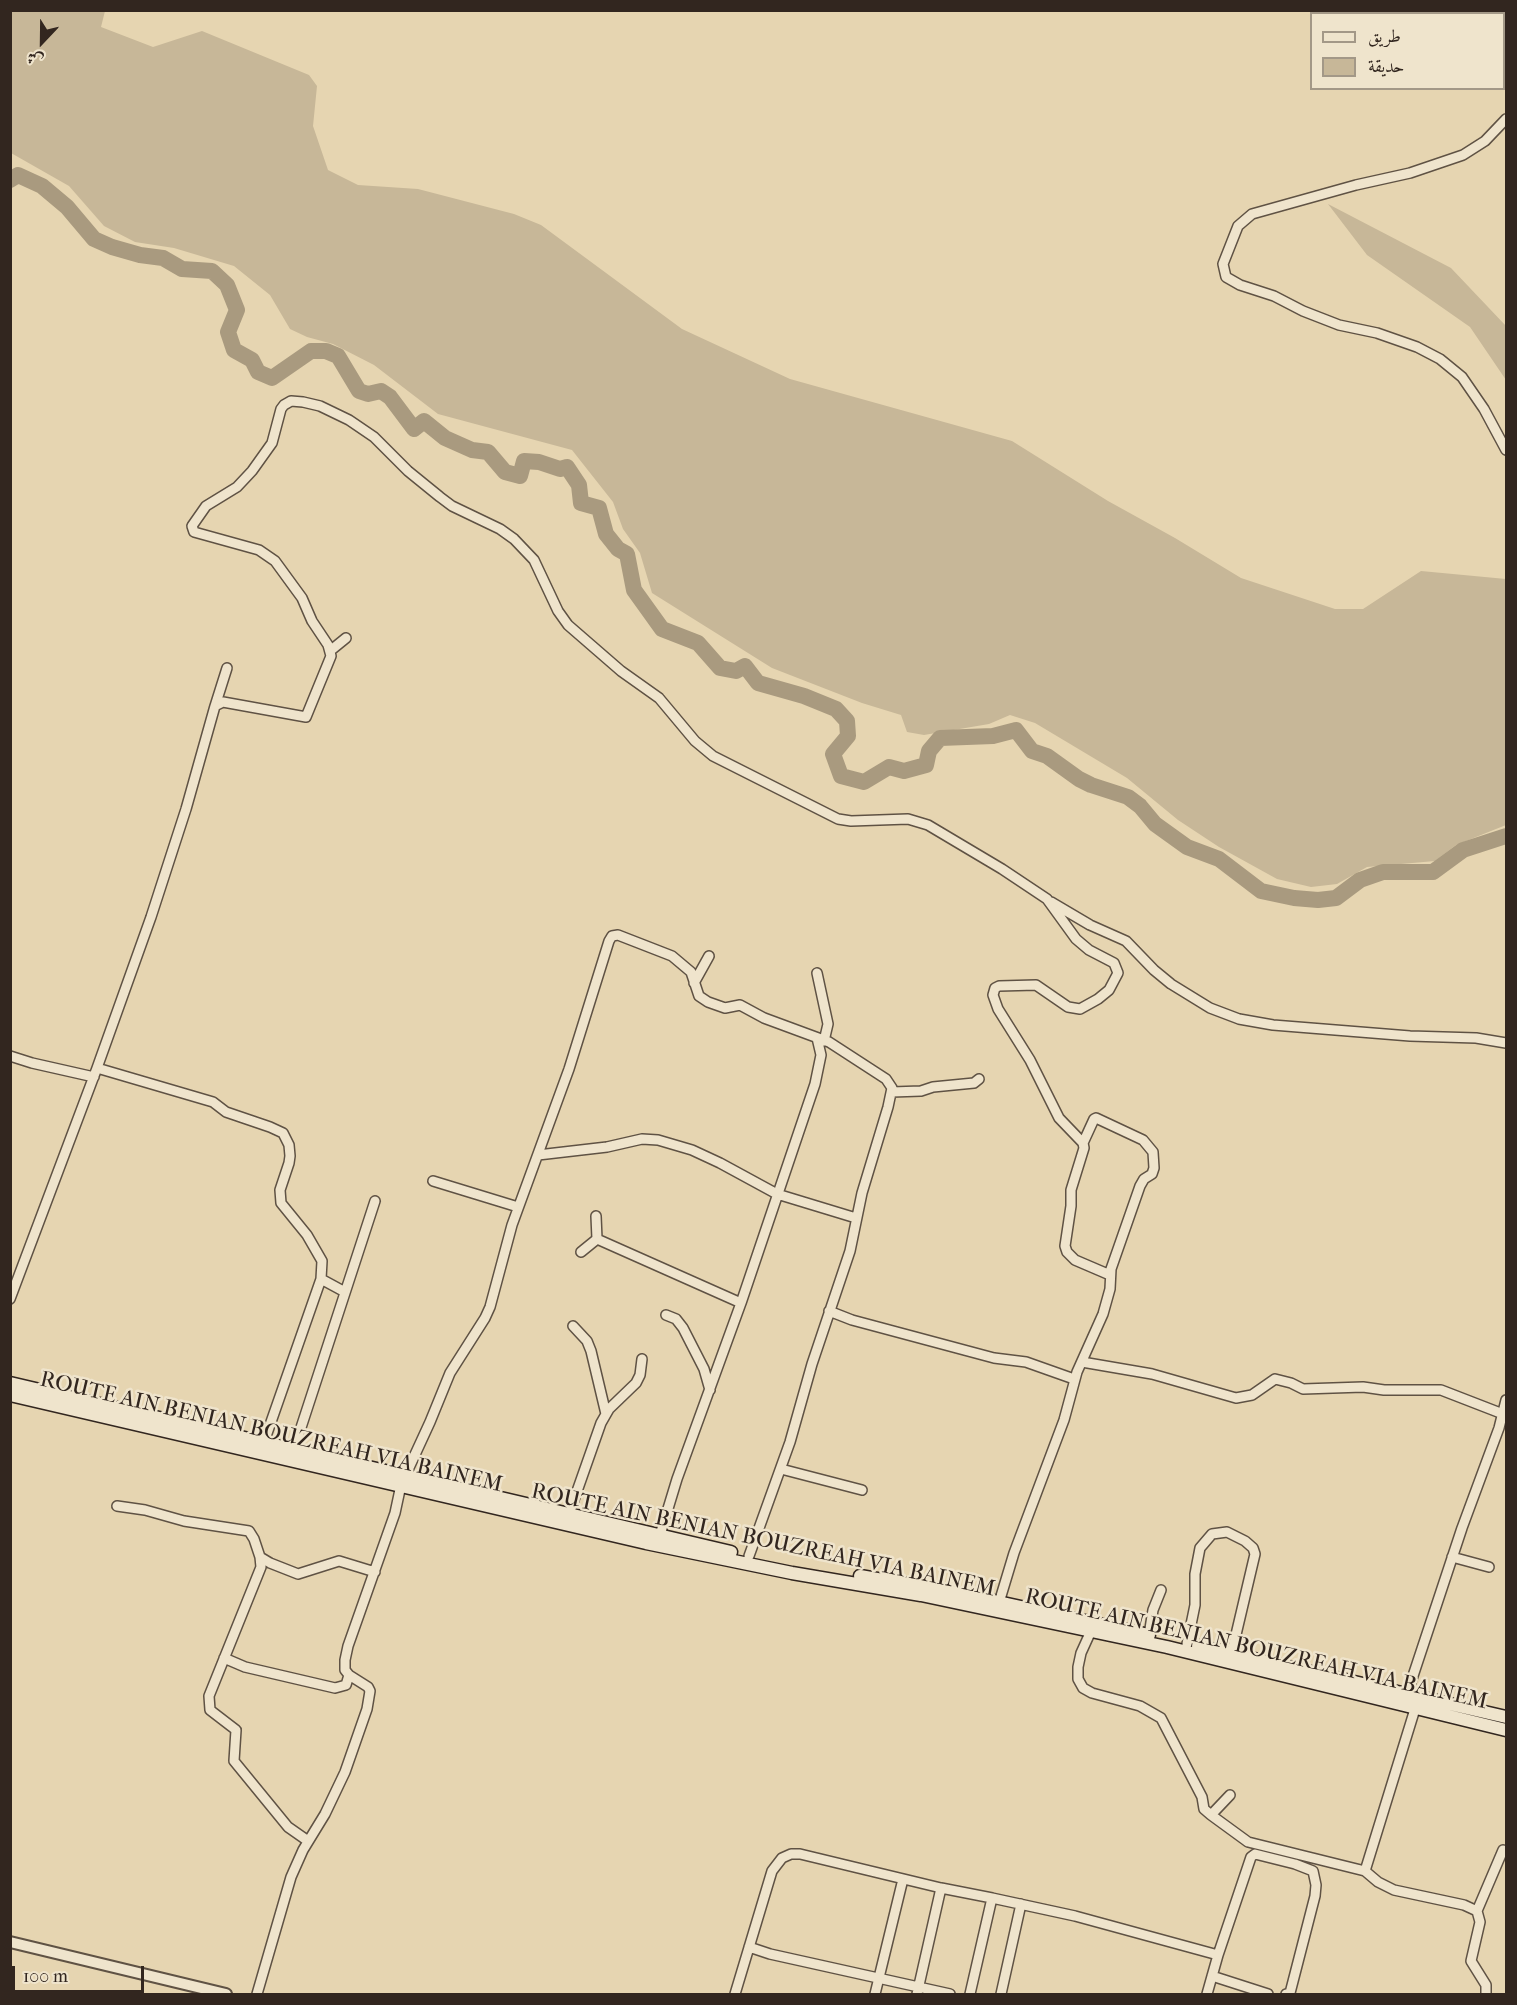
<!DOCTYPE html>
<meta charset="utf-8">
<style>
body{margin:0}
#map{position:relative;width:1517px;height:2005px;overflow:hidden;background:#e6d5b1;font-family:"IM FELL French Canon",Amiri,serif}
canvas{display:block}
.frame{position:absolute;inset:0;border:12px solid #32261f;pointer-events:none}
.legend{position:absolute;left:1310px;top:12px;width:195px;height:78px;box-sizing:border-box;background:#efe4cc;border:2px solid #a39887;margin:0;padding:8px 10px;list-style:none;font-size:18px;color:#32261f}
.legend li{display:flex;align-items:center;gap:12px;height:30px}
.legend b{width:30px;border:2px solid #a39887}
.north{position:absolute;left:12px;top:12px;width:60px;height:60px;-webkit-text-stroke:4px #efe4cc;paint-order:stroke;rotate:202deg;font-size:16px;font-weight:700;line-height:24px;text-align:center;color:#32261f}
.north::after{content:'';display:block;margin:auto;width:21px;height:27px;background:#32261f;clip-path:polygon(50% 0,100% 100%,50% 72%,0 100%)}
.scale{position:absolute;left:12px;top:1966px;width:132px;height:27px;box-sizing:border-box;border:3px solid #32261f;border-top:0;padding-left:8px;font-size:18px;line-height:21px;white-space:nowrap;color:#32261f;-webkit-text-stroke:4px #efe4cc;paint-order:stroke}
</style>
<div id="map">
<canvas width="1517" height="2005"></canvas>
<div class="frame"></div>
<ul class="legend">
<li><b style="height:8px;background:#efe4cc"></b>طريق</li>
<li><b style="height:16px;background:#c7b798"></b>حديقة</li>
</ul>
<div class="north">ش</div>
<div class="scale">100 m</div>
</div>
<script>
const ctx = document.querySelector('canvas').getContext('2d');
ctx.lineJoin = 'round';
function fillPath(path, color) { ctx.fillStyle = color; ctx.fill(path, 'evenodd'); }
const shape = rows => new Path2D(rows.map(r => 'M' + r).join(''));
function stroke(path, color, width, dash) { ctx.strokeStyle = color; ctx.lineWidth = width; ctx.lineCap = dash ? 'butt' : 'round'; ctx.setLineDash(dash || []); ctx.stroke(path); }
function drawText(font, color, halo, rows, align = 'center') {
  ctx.font = font + ' "IM FELL French Canon",serif'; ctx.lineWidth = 5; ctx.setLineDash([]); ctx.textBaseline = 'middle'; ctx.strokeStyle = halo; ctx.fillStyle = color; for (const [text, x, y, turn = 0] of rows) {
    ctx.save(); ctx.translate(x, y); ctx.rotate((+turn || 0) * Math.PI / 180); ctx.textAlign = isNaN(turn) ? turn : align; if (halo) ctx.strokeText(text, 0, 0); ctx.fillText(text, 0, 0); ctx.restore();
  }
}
const green = shape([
 [11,10,105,11,101,27,153,47,202,31,309,75,317,86,313,126,328,170,358,185,418,189,514,214,541,225,682,329,790,379,1012,441,1108,501,1175,538,1241,578,1335,609,1363,609,1421,571,1506,579,1506,825,1456,845,1435,861,1367,867,1337,884,1311,887,1277,879,1219,847,1178,820,1127,778,1035,723,1010,715,989,724,924,735,907,732,901,715,862,703,772,668,652,593,640,553,623,529,613,502,572,450,438,414,374,365,333,344,307,337,290,329,270,295,234,266,174,248,135,242,104,226,69,186,11,153],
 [1328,204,1451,268,1506,326,1506,380,1470,327,1367,255]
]);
const river = shape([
 [10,180,18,175,42,186,67,207,94,239,112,247,140,255,163,258,182,269,212,271,227,285,237,310,228,332,234,350,252,360,258,372,272,378,311,351,326,351,338,356,359,391,368,394,381,391,390,397,414,429,424,421,445,438,472,450,488,452,505,472,520,476,524,461,539,462,560,469,567,467,579,485,581,503,599,508,606,534,618,549,627,554,634,590,662,629,698,643,720,668,736,671,745,666,758,683,804,696,836,709,847,721,848,736,833,754,841,776,864,782,889,767,904,771,926,765,929,751,940,738,993,736,1016,730,1032,751,1047,756,1079,779,1091,785,1128,797,1140,806,1155,824,1187,847,1219,859,1261,891,1294,898,1318,900,1336,898,1360,880,1383,872,1433,872,1463,850,1506,836]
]);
const minor = shape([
 [1506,119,1485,141,1463,155,1410,173,1356,185,1252,214,1238,226,1223,264,1226,277,1240,285,1274,296,1303,311,1339,325,1377,333,1417,347,1440,359,1462,377,1484,409,1506,450],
 [330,651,346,638],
 [215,706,227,668],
 [1051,902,1090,925,1126,941,1154,970,1171,984,1210,1008,1239,1019,1273,1025,1410,1036,1476,1038,1506,1043],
 [817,973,828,1024,824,1041],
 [694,983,709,956],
 [10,1056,32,1063,94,1077],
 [97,1068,213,1102,226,1112,270,1127,283,1133,289,1145,290,1156,289,1163,280,1190,281,1203,307,1235,322,1261,321,1279,345,1292],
 [892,1092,921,1091,933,1087,974,1083,979,1079],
 [538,1155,607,1147,642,1139,658,1140,692,1150,720,1163,777,1194,856,1218],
 [433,1181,518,1207],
 [597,1239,741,1303],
 [581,1252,597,1239,596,1216],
 [10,1299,97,1068,151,917,186,809,215,706,223,702,306,717,331,656,328,645,312,621,302,598,275,561,259,550,194,532,192,526,206,506,237,487,252,471,272,443,281,409,284,405,291,401,303,402,320,406,349,420,374,437,408,471,440,497,452,506,500,529,514,539,534,560,558,611,568,625,621,671,659,698,695,741,713,756,838,819,851,821,908,819,928,825,1002,869,1047,899,1076,939,1089,950,1114,963,1118,973,1109,990,1098,999,1080,1009,1068,1007,1036,985,999,986,995,988,993,995,998,1009,1030,1060,1059,1118,1083,1143,1084,1148,1071,1190,1071,1206,1065,1246,1067,1252,1075,1260,1110,1275],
 [829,1311,852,1320,994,1358,1026,1362,1074,1379],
 [666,1315,676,1319,683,1328,704,1369,710,1390],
 [573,1326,587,1341,591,1351,606,1414],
 [1082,1362,1152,1374,1236,1398,1252,1395,1275,1379,1291,1383,1303,1389,1363,1387,1384,1390,1441,1390,1503,1414],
 [264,1442,321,1279],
 [294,1449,375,1201],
 [781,1469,862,1490],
 [117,1506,145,1510,184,1521,249,1531,254,1539,260,1557,261,1567,209,1696,210,1710,236,1730,234,1761,288,1827,308,1841],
 [569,1514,601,1423,609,1409,636,1383,640,1375,642,1359],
 [660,1535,677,1479,741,1303,815,1084,821,1055,817,1038],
 [260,1557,270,1563,298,1574,339,1561,375,1572],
 [1452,1557,1489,1567],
 [998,1606,1014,1553,1064,1420,1077,1372,1103,1314,1110,1289,1111,1269,1140,1186,1144,1179,1152,1174,1154,1168,1153,1152,1143,1140,1096,1118,1094,1119,1083,1143],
 [1091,1631,1081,1653,1078,1667,1078,1679,1083,1688,1092,1693,1140,1706,1161,1718,1202,1797,1204,1809,1211,1815,1230,1795],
 [1149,1635,1153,1610,1161,1590],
 [1187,1644,1195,1605,1195,1574,1200,1548,1212,1534,1227,1532,1245,1541,1253,1548,1255,1554,1230,1660],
 [224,1658,245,1667,335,1688,346,1685,349,1675],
 [1407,1694,1462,1528,1499,1428,1506,1400],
 [1415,1709,1365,1871,1378,1882,1394,1890,1464,1905,1477,1911,1480,1922,1471,1961,1486,1985,1486,1994],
 [1211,1815,1248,1842,1365,1871],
 [1477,1911,1503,1850],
 [749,1947,770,1954,950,1994],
 [1212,1976,1268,1994],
 [257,1994,291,1877,303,1850,325,1814,345,1772,367,1709,370,1691,368,1687,349,1675,345,1670,345,1660,348,1646,395,1513,401,1485,430,1422,450,1373,485,1318,490,1307,512,1225,569,1069,609,941,612,936,618,935,672,956,691,972,699,996,708,1002,725,1008,740,1005,764,1018,829,1042,886,1079,892,1088,888,1107,862,1193,850,1251,812,1364,790,1442,749,1556],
 [735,1994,772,1871,782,1858,791,1854,800,1854,941,1888,992,1898],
 [875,1994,903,1879],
 [917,1994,941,1888],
 [970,1994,992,1898,1075,1916,1218,1955],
 [1001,1994,1021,1904],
 [1207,1994,1218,1955,1251,1857,1255,1854,1295,1864,1313,1871,1316,1885,1315,1896,1290,1993,1286,1994]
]);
const tertiary = shape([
 [10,1942,226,1994]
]);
const secondary = shape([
 [10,1383,731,1552],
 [10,1395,646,1543,792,1573,921,1595,1167,1647,1506,1730],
 [860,1576,957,1593,1149,1635],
 [1198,1646,1506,1717]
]);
const streetNames = [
 ["ROUTE AIN BENIAN BOUZREAH VIA BAINEM",271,1433,13],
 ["ROUTE AIN BENIAN BOUZREAH VIA BAINEM",763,1541,12],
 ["ROUTE AIN BENIAN BOUZREAH VIA BAINEM",1256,1650,13]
];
fillPath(green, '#c7b798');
stroke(river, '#a99a7f', 16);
stroke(minor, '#5f5244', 12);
stroke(tertiary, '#5f5244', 14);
stroke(secondary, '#32261f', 15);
stroke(minor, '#efe4cc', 9);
stroke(tertiary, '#efe4cc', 10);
stroke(secondary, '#efe4cc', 12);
drawText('22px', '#32261f', '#efe4cc', streetNames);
</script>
